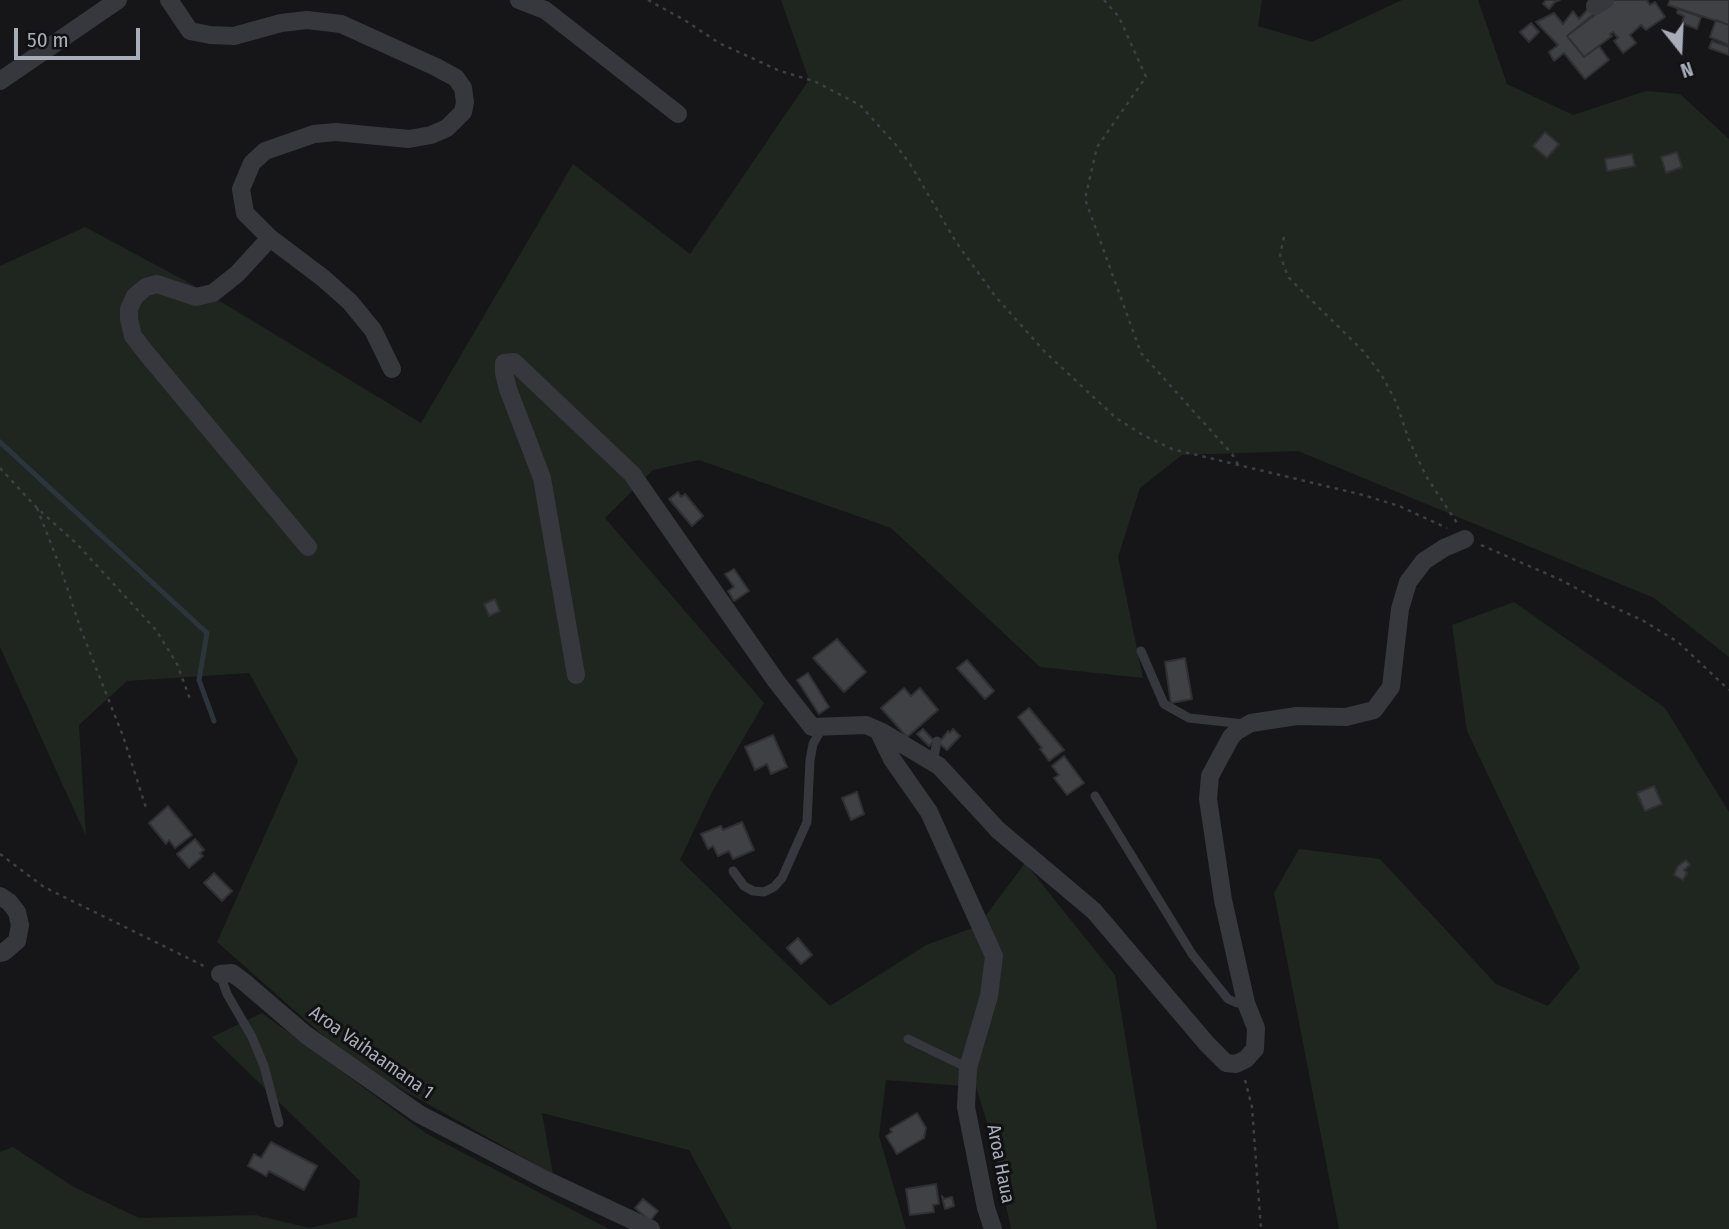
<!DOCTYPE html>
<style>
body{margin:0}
#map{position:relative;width:1729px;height:1229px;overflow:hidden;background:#161618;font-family:"Fira Sans Condensed",sans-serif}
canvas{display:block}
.north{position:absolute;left:1645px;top:14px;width:70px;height:70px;-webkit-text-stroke:5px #111113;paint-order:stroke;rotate:162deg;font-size:19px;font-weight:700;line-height:28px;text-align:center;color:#a8adb8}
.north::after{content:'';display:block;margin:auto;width:24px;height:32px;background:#a8adb8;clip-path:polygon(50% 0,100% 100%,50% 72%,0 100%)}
.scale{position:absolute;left:14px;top:28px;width:126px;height:32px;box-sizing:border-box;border:4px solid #a8adb8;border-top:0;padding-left:9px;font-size:21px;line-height:24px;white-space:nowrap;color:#a8adb8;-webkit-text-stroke:5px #111113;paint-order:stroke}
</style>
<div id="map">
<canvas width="1729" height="1229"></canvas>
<div class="north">N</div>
<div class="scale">50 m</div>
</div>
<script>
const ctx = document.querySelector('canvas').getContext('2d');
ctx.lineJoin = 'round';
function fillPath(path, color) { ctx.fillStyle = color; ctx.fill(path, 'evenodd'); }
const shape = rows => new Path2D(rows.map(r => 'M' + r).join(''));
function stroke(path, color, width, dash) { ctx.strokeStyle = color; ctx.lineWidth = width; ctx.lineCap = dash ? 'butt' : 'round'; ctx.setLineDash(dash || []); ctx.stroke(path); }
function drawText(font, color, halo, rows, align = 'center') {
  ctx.font = font + ' "Fira Sans Condensed",sans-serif'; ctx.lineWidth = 6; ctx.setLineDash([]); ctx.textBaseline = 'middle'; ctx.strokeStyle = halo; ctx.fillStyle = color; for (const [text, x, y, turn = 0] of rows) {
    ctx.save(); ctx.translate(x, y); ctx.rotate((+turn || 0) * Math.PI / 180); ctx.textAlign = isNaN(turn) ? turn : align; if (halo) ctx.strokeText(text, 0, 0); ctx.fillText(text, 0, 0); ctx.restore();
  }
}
const green = shape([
 [781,0,1262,0,1258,26,1312,42,1402,0,1478,0,1507,84,1573,115,1646,91,1680,94,1729,139,1729,657,1654,598,1298,451,1182,455,1140,488,1118,557,1143,678,1040,667,891,528,699,460,653,470,605,518,764,703,712,792,680,860,830,1006,926,945,978,926,1025,863,1115,975,1157,1229,1011,1229,991,1135,976,1087,886,1080,879,1136,906,1229,732,1229,689,1150,542,1113,553,1174,353,1062,217,942,298,761,249,673,127,681,79,725,86,836,0,647,0,266,85,227,195,286,421,423,573,164,690,254,809,80],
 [1514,602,1665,708,1729,812,1729,1229,1339,1229,1274,893,1299,849,1380,859,1496,984,1548,1006,1580,968,1467,731,1452,625],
 [262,1013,427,1134,609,1229,0,1229,0,1152,13,1147,74,1187,139,1218,255,1215,310,1228,357,1217,360,1181,212,1037]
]);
const stream = shape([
 [0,442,207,633,199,680,214,721]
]);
const building = shape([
 [1546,0,1560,0,1555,2,1549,9,1543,4,1546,0],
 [1611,0,1647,0,1650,5,1655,2,1665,17,1646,30,1641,25,1630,35,1636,43,1623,53,1614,41,1618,38,1613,32,1610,34,1612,36,1584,57,1567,36,1611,0],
 [1670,0,1729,0,1729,25,1668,5,1670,0],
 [1590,7,1595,15,1567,36,1584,57,1599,46,1609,60,1585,79,1564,53,1554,61,1549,52,1558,45,1536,22,1554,13,1563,24,1573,11,1579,19,1590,7],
 [1678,9,1701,17,1697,29,1682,23,1684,16,1677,13,1678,9],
 [1716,20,1729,25,1729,45,1710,37,1716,20],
 [1531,23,1539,32,1529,42,1520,32,1531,23],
 [1712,41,1729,47,1729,55,1709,48,1712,41],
 [1545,132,1559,144,1547,158,1533,146,1545,132],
 [1677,152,1682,167,1666,173,1661,157,1677,152],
 [1632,154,1635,166,1607,171,1605,159,1632,154],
 [678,492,681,497,685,494,703,516,692,526,669,499,678,492],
 [734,569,749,591,734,601,728,591,734,587,725,574,734,569],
 [495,599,500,611,489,616,484,604,495,599],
 [837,639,866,672,844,692,813,658,837,639],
 [1185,658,1192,699,1171,703,1165,662,1185,658],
 [967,660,994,691,985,699,957,668,967,660],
 [808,673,829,707,819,714,797,680,808,673],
 [904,688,911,696,920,688,938,710,907,737,881,708,904,688],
 [1029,708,1064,750,1049,761,1040,749,1042,748,1018,717,1029,708],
 [923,729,934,741,929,746,917,734,923,729],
 [953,729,960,736,947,750,939,743,948,731,950,733,953,729],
 [773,735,787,767,771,774,767,764,755,770,745,747,773,735],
 [1064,756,1084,783,1067,795,1054,778,1059,775,1052,766,1064,756],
 [1654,786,1662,804,1645,811,1637,793,1654,786],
 [857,792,864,814,851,820,842,798,857,792],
 [168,806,192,835,175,848,169,840,166,844,149,823,168,806],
 [742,822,754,850,733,859,729,851,718,856,713,846,708,849,701,834,721,826,723,830,742,822],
 [195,839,204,850,200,853,203,856,189,868,177,854,195,839],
 [1686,860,1690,865,1684,870,1687,873,1683,880,1674,875,1678,866,1686,860],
 [214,873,232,891,222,901,204,883,214,873],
 [798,938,812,955,801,964,787,948,798,938],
 [917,1113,926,1128,924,1138,897,1154,886,1136,892,1132,890,1129,917,1113],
 [271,1142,317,1166,304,1190,269,1171,266,1176,248,1166,254,1154,261,1158,271,1142],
 [936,1184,939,1204,933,1205,934,1212,910,1215,906,1189,936,1184],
 [942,1196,944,1199,952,1197,954,1206,945,1209,942,1196],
 [643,1199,658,1211,650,1221,635,1208,643,1199]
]);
const path = shape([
 [648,0,686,21,719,43,780,71,814,81,860,105,896,145,912,167,956,242,995,296,1045,352,1116,418,1143,435,1172,449,1363,495,1399,506,1447,528],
 [1104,0,1119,17,1146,77,1097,147,1085,199,1141,353,1232,454,1239,466],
 [1284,237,1280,255,1288,277,1363,351,1381,374,1396,402,1409,440,1426,476,1457,523],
 [0,468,37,508,76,543,156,630,177,664,190,699],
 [37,508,62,572,81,630,123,736,147,811],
 [1481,545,1561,580,1598,600,1642,620,1678,642,1729,690],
 [0,854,44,887,204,966],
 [1245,1080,1252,1107,1261,1229]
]);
const lane = shape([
 [1141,651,1164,704,1189,718,1244,724],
 [933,762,937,741],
 [1095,796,1192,954,1228,999,1237,1003,1246,1003],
 [733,871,744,886,753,891,764,892,774,887,782,878,807,822,810,760,813,744,822,728],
 [220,974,227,994,252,1037,264,1066,279,1123],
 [908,1039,968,1068]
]);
const street = shape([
 [169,0,190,31,210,35,234,36,281,23,307,20,341,24,436,67,456,78,463,88,465,102,463,112,447,128,431,135,409,139,336,132,314,134,265,151,252,163,241,189,245,213,270,238,323,278,350,302,373,330,392,369],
 [519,0,545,10,678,114],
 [1595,6,1605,0],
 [0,81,118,0],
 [270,238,237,274,213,293,196,297,157,284,146,287,135,296,129,309,129,319,133,336,147,354,308,547],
 [576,675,542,478,508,389,504,373,504,363,514,362,632,474,776,681,812,727,866,725,882,732,939,766,998,830,1094,911,1207,1044,1226,1063,1236,1064,1246,1059,1255,1049,1256,1028,1246,1003,1223,900,1208,799,1210,776,1231,737,1237,731,1251,723,1297,716,1346,717,1374,710,1391,687,1400,609,1408,582,1424,561,1444,548,1465,539],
 [878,730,892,759,929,812,994,956,989,996,968,1068,966,1107,986,1208,993,1229],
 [0,896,9,902,17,912,20,925,17,941,4,952,0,953],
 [220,974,232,973,243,981,306,1035,419,1114,546,1180,651,1229]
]);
const streetNames = [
 ["Aroa Vaihaamana 1",371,1053,35],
 ["Aroa Haua",1000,1164,79]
];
fillPath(green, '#1e261f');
stroke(stream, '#2c353c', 5);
fillPath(building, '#404145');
stroke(building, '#303034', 2);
stroke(path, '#3d3f44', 2.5, [3.5, 5]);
stroke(lane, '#37383d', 9);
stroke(street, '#37383d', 18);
drawText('19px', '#a8adb8', '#111113', streetNames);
</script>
